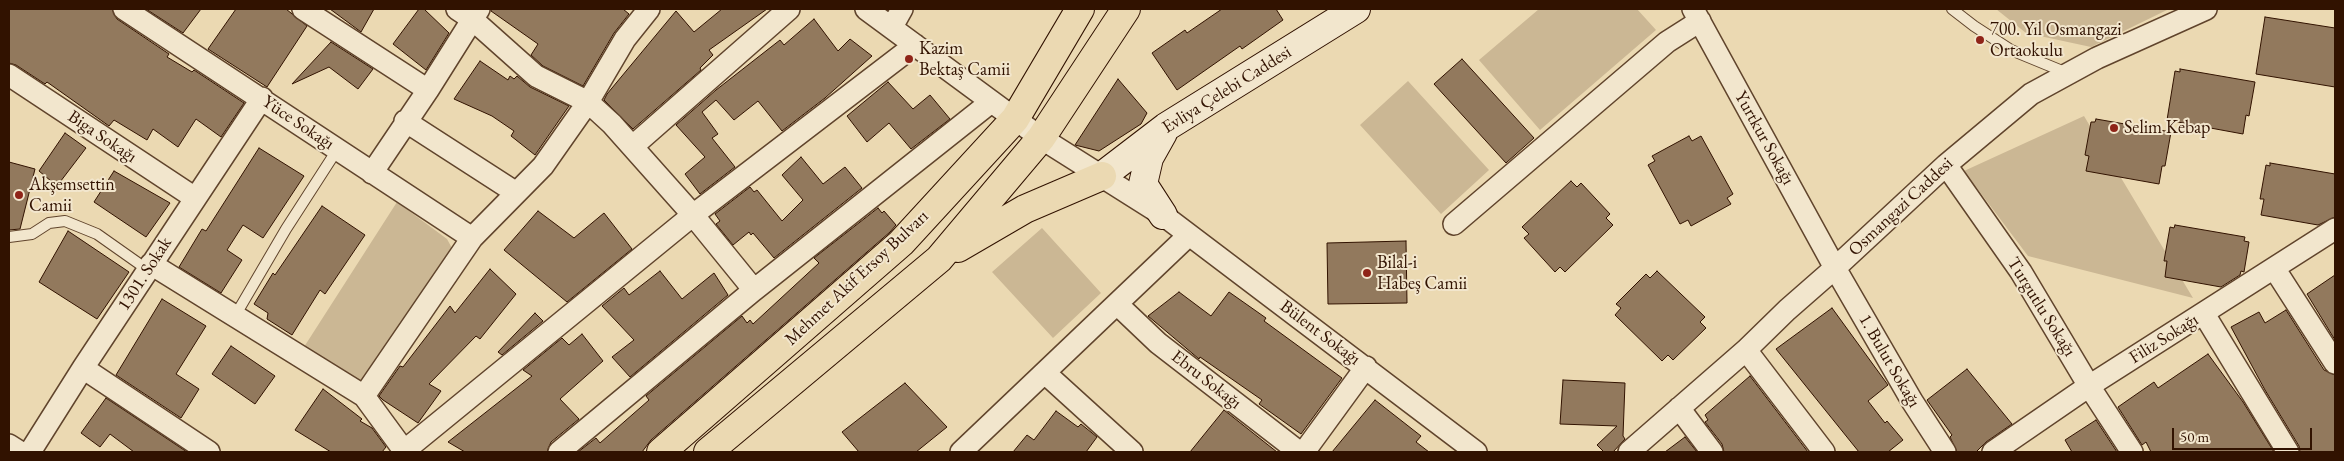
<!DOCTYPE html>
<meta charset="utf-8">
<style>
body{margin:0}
#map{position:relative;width:2344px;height:461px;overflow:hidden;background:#ebd9b2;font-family:"EB Garamond",serif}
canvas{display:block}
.frame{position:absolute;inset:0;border:10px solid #311200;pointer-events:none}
.scale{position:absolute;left:2172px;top:428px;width:140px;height:22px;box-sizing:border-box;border:2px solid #311200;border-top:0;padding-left:6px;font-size:15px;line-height:18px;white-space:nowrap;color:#311200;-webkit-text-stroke:4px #f2e6cd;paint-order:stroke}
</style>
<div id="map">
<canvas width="2344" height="461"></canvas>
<div class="frame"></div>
<div class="scale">50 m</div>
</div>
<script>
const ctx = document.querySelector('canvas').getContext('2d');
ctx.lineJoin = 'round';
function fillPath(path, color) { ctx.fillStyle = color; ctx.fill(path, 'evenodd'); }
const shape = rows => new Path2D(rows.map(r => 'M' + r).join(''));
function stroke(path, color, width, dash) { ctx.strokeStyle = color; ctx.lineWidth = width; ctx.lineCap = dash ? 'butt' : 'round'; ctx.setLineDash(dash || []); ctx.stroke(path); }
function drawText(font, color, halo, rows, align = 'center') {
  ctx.font = font + ' "EB Garamond",serif'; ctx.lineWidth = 4; ctx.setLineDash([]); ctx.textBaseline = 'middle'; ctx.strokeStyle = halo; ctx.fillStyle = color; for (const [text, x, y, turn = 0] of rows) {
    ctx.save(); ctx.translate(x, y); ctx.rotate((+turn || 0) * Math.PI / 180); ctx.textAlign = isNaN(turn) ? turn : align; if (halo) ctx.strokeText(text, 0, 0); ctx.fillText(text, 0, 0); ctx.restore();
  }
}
const green = shape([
 [1539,9,1637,9,1656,30,1540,130,1479,60],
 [1996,9,2169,9,2091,47,2026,33],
 [1408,81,1489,170,1441,214,1360,125],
 [2084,116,2193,298,2028,256,1964,171],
 [397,202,447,239,453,250,361,383,304,347],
 [1042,228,1101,293,1053,338,992,272]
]);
const building = shape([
 [9,9,112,9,117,19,169,54,167,57,192,72,194,70,244,103,221,137,196,119,178,147,153,129,147,140,114,120,109,126,47,82,45,84,16,65,9,63,9,9],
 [146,9,201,9,183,33,146,9],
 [236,9,286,9,307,26,267,87,208,49,236,9],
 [330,9,374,9,361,32,330,9],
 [419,9,424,9,449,33,426,70,393,44,419,9],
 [491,9,623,9,629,14,614,33,583,86,543,66,531,55,538,44,491,11,491,9],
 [722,9,767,9,709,50,713,55,700,68,701,70,633,129,604,100,607,94,676,11,694,32,722,9],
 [1222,9,1276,9,1283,20,1242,49,1240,46,1177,90,1152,53,1185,30,1187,33,1222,9],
 [2265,17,2335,28,2335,87,2256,74,2265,17],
 [814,19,838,51,850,39,872,56,825,98,782,131,758,101,734,120,716,100,702,112,718,134,712,138,735,167,700,194,685,174,705,157,676,125,716,90,780,40,784,45,814,19],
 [331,42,373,69,358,89,329,67,292,84,331,42],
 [1462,59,1534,138,1506,163,1434,84,1462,59],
 [480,61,508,80,510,76,514,79,517,76,530,87,569,106,535,155,511,136,514,131,492,116,454,99,480,61],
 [2180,69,2255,82,2249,116,2246,115,2243,134,2167,120,2175,71,2180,72,2180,69],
 [1118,79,1147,113,1141,124,1099,151,1075,145,1118,79],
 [888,82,913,109,930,95,950,119,911,149,889,123,867,142,847,116,888,82],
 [2096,119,2171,132,2165,166,2162,166,2159,184,2086,171,2089,156,2085,155,2091,122,2095,122,2096,119],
 [65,133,86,148,57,186,39,171,65,133],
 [1689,136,1692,141,1701,136,1733,194,1727,198,1731,204,1691,226,1688,220,1680,224,1648,165,1655,161,1652,156,1689,136],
 [259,148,304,176,263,238,243,225,227,250,242,260,221,293,179,267,202,229,206,231,259,148],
 [801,157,823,184,845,167,862,188,774,258,753,233,751,235,749,232,733,245,716,224,720,221,715,214,750,187,754,192,757,190,782,221,803,200,782,175,801,157],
 [9,162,35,169,20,229,9,230,9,162],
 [2270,163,2335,174,2335,217,2318,225,2261,215,2264,199,2260,199,2266,165,2270,166,2270,163],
 [114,171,170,203,146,237,94,202,114,171],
 [1571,181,1577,187,1581,183,1610,214,1606,218,1613,225,1565,272,1560,267,1555,272,1524,238,1529,234,1522,227,1571,181],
 [322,206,365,235,325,294,320,290,292,335,267,319,268,313,254,304,273,273,275,275,322,206],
 [878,208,882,213,884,211,896,225,890,232,651,440,642,452,578,452,596,438,600,443,649,400,646,396,742,316,747,323,750,320,753,324,819,263,814,258,878,208],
 [538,211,574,238,604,213,632,249,567,302,504,250,538,211],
 [2175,225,2245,237,2244,241,2249,242,2244,272,2241,271,2240,275,2221,287,2165,277,2167,261,2164,261,2170,227,2174,228,2175,225],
 [68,231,129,272,97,319,39,282,68,231],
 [1406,241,1407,303,1328,304,1327,243,1406,241],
 [490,269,516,294,480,339,476,336,429,384,441,391,418,423,383,400,379,396,400,366,403,367,450,306,455,313,490,269],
 [660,271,682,299,714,273,728,295,630,377,612,357,634,340,602,306,624,288,629,295,660,271],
 [1657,271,1705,317,1700,322,1706,328,1673,360,1668,355,1662,361,1615,315,1621,308,1616,304,1646,274,1650,278,1657,271],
 [2335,275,2335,340,2307,294,2335,275],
 [1179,292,1211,316,1229,292,1266,318,1264,321,1342,378,1301,434,1259,404,1262,400,1200,357,1199,359,1148,316,1179,292],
 [162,299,206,326,176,374,199,389,181,418,116,375,162,299],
 [1832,308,1888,385,1868,401,1885,423,1887,421,1903,440,1888,452,1859,452,1776,349,1832,308],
 [2286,310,2324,370,2335,375,2335,452,2300,452,2299,446,2265,390,2231,327,2259,312,2265,323,2286,310],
 [535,313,543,321,502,355,498,352,535,313],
 [582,334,603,361,560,399,579,419,551,442,547,452,465,452,448,442,532,376,523,370,562,338,569,345,582,334],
 [231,346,275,376,255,404,212,374,231,346],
 [2208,354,2243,402,2274,452,2151,452,2146,442,2142,445,2118,407,2154,382,2158,388,2208,354],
 [1967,369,2012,424,1986,442,1976,452,1957,452,1950,437,1952,435,1927,400,1967,369],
 [1750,376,1808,452,1724,452,1722,444,1705,422,1708,420,1705,415,1750,376],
 [1563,380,1625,383,1623,436,1625,439,1613,452,1604,452,1597,445,1617,426,1560,424,1563,380],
 [905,383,947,427,916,452,859,452,842,432,905,383],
 [323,389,362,419,360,421,372,428,386,447,382,452,331,452,295,430,323,389],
 [106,398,187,452,134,452,110,434,100,447,81,433,106,398],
 [1375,400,1421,436,1416,442,1429,452,1332,452,1375,400],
 [1224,410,1277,452,1190,452,1224,410],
 [1056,411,1078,427,1081,424,1097,437,1086,452,1013,452,1027,435,1034,440,1056,411],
 [2096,420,2117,452,2072,452,2065,440,2096,420],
 [1685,437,1697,452,1665,452,1685,437]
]);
const lane = shape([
 [1952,9,1974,26,2011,50,2067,73],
 [9,237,32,234,49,223,65,221,97,234,148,270],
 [235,316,286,229,337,150]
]);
const street = shape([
 [124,9,472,238],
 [303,9,428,90],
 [457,9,472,19,536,76,588,102,612,124,693,215,754,290],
 [866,9,1041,138,1163,215,1476,452],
 [1693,9,1835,268,1912,401,1945,452],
 [892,27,902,9],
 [9,75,195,198],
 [405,121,515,192],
 [633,146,789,9],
 [1946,165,2021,272,2089,386,2132,452],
 [372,173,428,90,479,9],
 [1454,224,1667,42,1700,21],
 [151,264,364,396,405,452],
 [2274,268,2335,363],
 [1117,304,1158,343,1299,452],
 [2204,314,2288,452],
 [1746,350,1824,452],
 [83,368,209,452],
 [1045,373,1132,452],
 [364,396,472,238,543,166,588,102,625,39,649,9],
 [1679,408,1712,452],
 [9,445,20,452],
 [404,451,693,215,915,45],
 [30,452,83,368,262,98],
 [559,452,754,290,991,102],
 [961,452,1189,235],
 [1304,452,1366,367],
 [1629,452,1746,350,1787,310,1835,268,1946,165,2031,94,2097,58,2206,9],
 [1993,452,2089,386,2335,229]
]);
const secondary = shape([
 [1163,133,1149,158,1143,184,1163,215],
 [1102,176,1166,127,1356,9]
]);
const primary = shape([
 [958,248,1025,209,1102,176],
 [661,452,901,243,1015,119,1080,9],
 [708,452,939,259,1041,138,1126,9]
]);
const markers = [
 [1980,40,5,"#8f2418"],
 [909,59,5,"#8f2418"],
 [2114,128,5,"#8f2418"],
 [19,195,5,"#8f2418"],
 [1367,273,5,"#8f2418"]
];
const poiNames = [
 ["700. Yıl Osmangazi",1990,30],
 ["Ortaokulu",1990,51],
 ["Kazim",919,49],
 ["Bektaş Camii",919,70],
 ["Selim Kebap",2124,128],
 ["Akşemsettin",29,185],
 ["Camii",29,206],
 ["Bilal-i",1377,263],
 ["Habeş Camii",1377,284]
];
const streetNames = [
 ["Evliya Çelebi Caddesi",1227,90,-32],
 ["Yüce Sokağı",298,123,34],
 ["Biga Sokağı",102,137,34],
 ["Yurtkur Sokağı",1764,138,61],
 ["Osmangazi Caddesi",1901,207,-43],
 ["1301. Sokak",145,274,-57],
 ["Mehmet Akif Ersoy Bulvarı",857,278,-43],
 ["Turgutlu Sokağı",2041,307,58],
 ["Bülent Sokağı",1320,333,37],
 ["Filiz Sokağı",2164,339,-32],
 ["1. Bulut Sokağı",1889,361,60],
 ["Ebru Sokağı",1206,380,38]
];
fillPath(green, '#cbb794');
fillPath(building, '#92795d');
stroke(building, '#311200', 1);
stroke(lane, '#60442c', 12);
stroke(street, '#60442c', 24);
stroke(secondary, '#311200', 30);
stroke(primary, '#311200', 30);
stroke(lane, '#f2e6cd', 10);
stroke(street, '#f2e6cd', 21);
stroke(secondary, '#f2e6cd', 28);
stroke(primary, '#ebd9b2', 28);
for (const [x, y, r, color] of markers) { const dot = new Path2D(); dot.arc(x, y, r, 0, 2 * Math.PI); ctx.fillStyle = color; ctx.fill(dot); stroke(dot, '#f2e6cd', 2); }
drawText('18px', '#311200', '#f2e6cd', poiNames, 'left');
drawText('18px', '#311200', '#f2e6cd', streetNames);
</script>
